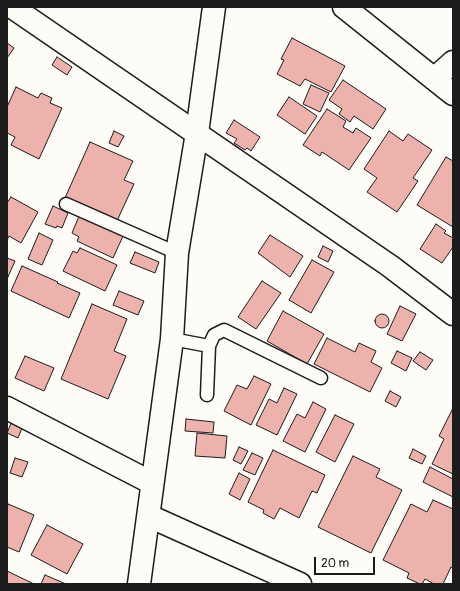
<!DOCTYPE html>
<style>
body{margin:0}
#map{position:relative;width:460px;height:591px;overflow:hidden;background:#fdfcf7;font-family:Pangolin,sans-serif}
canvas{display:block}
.frame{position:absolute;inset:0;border:8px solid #1c1c1c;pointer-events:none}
.scale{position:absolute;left:314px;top:557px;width:61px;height:18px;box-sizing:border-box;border:2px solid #1c1c1c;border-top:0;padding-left:5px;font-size:12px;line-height:14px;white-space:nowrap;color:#1c1c1c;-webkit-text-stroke:3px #fdfcf7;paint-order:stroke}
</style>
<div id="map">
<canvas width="460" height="591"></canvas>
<div class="frame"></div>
<div class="scale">20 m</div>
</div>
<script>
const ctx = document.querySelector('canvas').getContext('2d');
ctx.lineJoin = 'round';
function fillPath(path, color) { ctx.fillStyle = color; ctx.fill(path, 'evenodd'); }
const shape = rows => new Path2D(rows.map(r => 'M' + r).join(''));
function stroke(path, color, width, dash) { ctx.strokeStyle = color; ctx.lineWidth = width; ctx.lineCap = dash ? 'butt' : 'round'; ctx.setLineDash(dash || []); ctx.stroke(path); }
const building = shape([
 [292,38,345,66,331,92,305,79,300,86,277,74,284,60,281,59,292,38],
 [7,43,14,48,7,58,7,43],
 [57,57,72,67,67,75,52,65,57,57],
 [343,80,386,109,373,129,354,116,350,122,339,114,342,109,329,100,343,80],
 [311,85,329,93,320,112,303,104,311,85],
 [16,87,38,98,41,93,52,98,50,103,62,108,39,159,11,145,15,137,7,133,7,107,16,87],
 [289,97,317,116,305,134,277,115,289,97],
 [327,109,346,121,343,127,353,133,356,128,371,138,349,170,322,152,320,156,303,145,327,109],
 [234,120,260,137,251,151,247,148,245,150,234,143,237,139,226,133,234,120],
 [114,131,124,136,118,147,109,143,114,131],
 [389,131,403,141,408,134,432,150,413,178,418,181,397,212,367,192,377,178,364,169,389,131],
 [90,142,133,161,124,180,134,184,116,223,65,198,90,142],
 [446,157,453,161,453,227,417,205,446,157],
 [11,197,38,212,21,243,9,236,7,240,7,203,11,197],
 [53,206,68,213,62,228,57,226,56,228,45,224,53,206],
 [80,214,124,234,113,258,77,241,79,237,72,233,80,214],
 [436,224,446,231,444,233,453,238,453,247,442,263,420,249,436,224],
 [39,233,53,240,42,265,28,259,39,233],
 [270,235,303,256,290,277,258,253,270,235],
 [323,246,333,251,328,262,318,257,323,246],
 [80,248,117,265,105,291,63,271,73,251,77,253,80,248],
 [135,252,159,262,155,273,130,263,135,252],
 [7,258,15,261,7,279,7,258],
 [312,260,334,272,311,313,289,300,312,260],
 [22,266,58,282,57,283,80,293,69,318,11,291,22,266],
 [262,281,281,293,256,329,238,317,262,281],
 [119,291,144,301,138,315,113,305,119,291],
 [92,304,127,319,114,351,126,356,108,399,61,379,92,304],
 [400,306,416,314,402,341,387,334,400,306],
 [283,311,324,334,307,364,267,341,283,311],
 '375 321a7 7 0 1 1 14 0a7 7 0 1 1-14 0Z',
 [327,338,355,352,359,343,376,351,371,362,382,368,370,392,314,364,327,338],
 [397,351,412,358,406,371,391,363,397,351],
 [420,352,433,360,426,370,413,361,420,352],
 [25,356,54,368,44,391,15,378,25,356],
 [254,376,271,384,251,425,224,411,237,385,247,389,254,376],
 [284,388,297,394,277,435,256,425,269,399,277,403,284,388],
 [390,391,401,397,396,407,385,401,390,391],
 [313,402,326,409,305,452,283,441,297,414,305,418,313,402],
 [453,408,453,474,432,464,444,439,439,436,453,408],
 [335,415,354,424,335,462,316,452,335,415],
 [13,419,24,423,18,438,7,433,13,419],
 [186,419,214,422,213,433,185,431,186,419],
 [197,433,227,436,225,458,195,456,197,433],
 [239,447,248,451,241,464,233,460,239,447],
 [413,449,426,456,422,464,409,458,413,449],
 [273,450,325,475,317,493,312,491,299,518,280,508,274,519,263,513,264,510,248,502,273,450],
 [252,453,263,458,255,475,243,470,252,453],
 [353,456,380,469,376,477,402,490,371,553,318,527,353,456],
 [15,458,28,462,22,477,10,473,15,458],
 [430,467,453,479,453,497,423,482,430,467],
 [239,473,250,479,240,500,229,494,239,473],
 [433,500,453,509,453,568,451,567,443,584,434,584,425,579,422,584,420,584,407,578,409,573,383,560,411,504,427,512,433,500],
 [8,504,34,515,19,552,7,547,7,508,8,504],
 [47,525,83,544,67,574,31,555,47,525],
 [7,571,34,584,7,584,7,571],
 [45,575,66,584,41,584,45,575]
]);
const service = shape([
 [66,204,177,253],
 [172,339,209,346],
 [207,395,209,346,214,335,224,330,321,378]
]);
const minor = shape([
 [12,7,390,266,453,314],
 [344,7,453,94],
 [434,79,453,62],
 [7,408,152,483],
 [149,516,300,584]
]);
const tertiary = shape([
 [139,584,172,339,177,253,197,133,214,7]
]);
fillPath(building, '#edb2ab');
stroke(building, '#1c1c1c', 1);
stroke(service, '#1c1c1c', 15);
stroke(minor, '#1c1c1c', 25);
stroke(tertiary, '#1c1c1c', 25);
stroke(service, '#fdfcf7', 12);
stroke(minor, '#fdfcf7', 22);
stroke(tertiary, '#fdfcf7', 22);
</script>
